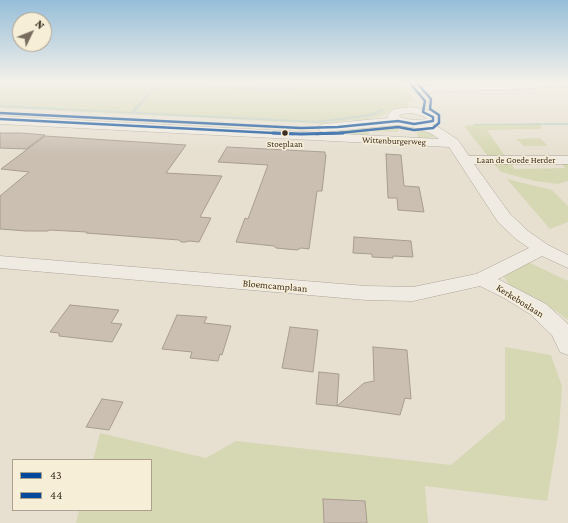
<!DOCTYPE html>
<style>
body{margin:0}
#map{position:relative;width:568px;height:523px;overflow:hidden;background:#e7e0d1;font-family:"Crimson Pro",serif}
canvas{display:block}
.legend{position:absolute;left:12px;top:459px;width:140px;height:52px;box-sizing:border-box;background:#f7eed8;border:1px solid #ada18e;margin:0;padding:5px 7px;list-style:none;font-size:12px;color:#3d2e20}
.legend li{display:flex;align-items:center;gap:8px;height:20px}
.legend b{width:20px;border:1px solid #ada18e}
.north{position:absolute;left:12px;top:12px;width:40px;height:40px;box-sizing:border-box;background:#f7eed8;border:1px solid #ada18e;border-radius:50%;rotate:47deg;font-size:11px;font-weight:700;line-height:16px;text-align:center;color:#3d2e20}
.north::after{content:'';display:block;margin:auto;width:14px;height:18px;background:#786c5e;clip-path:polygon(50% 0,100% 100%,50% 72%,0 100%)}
</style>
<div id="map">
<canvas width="568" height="523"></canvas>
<ul class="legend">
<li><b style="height:5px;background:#004899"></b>43</li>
<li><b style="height:5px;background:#004899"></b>44</li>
</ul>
<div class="north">N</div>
</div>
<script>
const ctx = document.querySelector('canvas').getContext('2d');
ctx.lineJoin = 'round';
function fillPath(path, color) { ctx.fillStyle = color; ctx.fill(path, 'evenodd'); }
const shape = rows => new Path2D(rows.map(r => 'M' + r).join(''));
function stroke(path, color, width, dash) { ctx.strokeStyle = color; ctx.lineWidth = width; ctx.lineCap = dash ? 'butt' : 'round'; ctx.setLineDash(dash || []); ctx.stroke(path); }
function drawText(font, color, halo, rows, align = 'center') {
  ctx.font = font + ' "Crimson Pro",serif'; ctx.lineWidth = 3; ctx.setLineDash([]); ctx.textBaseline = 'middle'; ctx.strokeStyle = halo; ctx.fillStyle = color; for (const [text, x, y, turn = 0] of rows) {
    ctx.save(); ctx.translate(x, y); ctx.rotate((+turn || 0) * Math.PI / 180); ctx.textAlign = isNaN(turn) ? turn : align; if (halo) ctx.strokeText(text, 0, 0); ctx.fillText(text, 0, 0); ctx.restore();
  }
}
const green = shape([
 [0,82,401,82,414,99,406,103,410,105,408,106,396,108,382,116,368,119,369,120,355,122,353,120,322,124,0,108],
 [397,124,426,129,435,136,430,138,418,138,416,128,398,127,398,132,369,131,368,136,340,135,340,131],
 [475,125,541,125,543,128,540,129,487,130,505,156,493,156,487,155,464,126],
 [540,138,548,146,524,146,516,139],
 [493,162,510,163,515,169,565,168,560,162,568,162,568,181,558,184,535,181,501,172],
 [507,179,552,190,568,206,568,222,550,229],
 [528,262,568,281,568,320,556,311,510,286,504,277,508,271],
 [505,347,551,355,562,386,559,429,547,501,425,486,428,523,76,523,79,510,151,510,151,460,93,460,100,433,206,458,236,441,451,465,505,419]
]);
const water = shape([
 [568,123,568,125,475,125,473,124]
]);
const stream = shape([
 [158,82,160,82,160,83,289,89,291,90,289,91,158,85,135,112,318,121,370,114,382,109,385,110,371,116,318,123,0,107,0,105,131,112,158,82]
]);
const building = shape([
 [0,133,21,133,45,135,26,149,0,148,0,133],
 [45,136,186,145,166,173,222,176,200,217,211,218,199,242,189,241,186,242,181,242,179,240,86,233,87,232,49,230,48,231,26,231,0,229,0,196,29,172,1,169,45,136],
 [227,147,325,152,325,155,326,155,322,191,317,191,309,249,301,248,297,250,276,248,274,246,236,242,245,218,248,219,268,165,218,162,227,147],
 [386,154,401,155,404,186,419,187,424,212,398,210,397,198,388,198,386,154],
 [354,237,411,241,413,257,393,256,393,258,372,257,372,254,353,253,354,237],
 [70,305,119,310,111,323,122,324,112,342,59,336,59,333,50,332,70,305],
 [177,315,207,317,204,323,231,326,222,355,220,354,218,361,190,358,192,352,162,349,177,315],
 [290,327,318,330,313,372,282,368,290,327],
 [373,347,407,350,411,399,405,398,400,415,337,406,364,383,374,381,373,347],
 [319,372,339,374,337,406,316,404,319,372],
 [102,399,123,402,109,430,86,427,102,399],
 [323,499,365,501,367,523,324,523,323,499]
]);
const minor = shape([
 [543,82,568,82,568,86,504,90,415,92,410,89,415,86,543,82],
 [412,107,431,111,437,115,439,121,437,123,432,125,440,128,458,140,469,156,568,156,568,164,474,164,510,214,528,231,548,245,568,255,568,268,542,256,498,279,546,304,568,324,568,355,560,352,552,335,530,314,504,298,480,286,413,301,366,300,0,268,0,256,366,286,413,287,476,274,529,248,516,239,498,222,449,147,0,124,0,116,439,139,432,134,416,128,398,125,324,132,320,131,318,128,320,125,324,124,388,118,387,117,390,112,395,109,412,107],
 [412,113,423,116,427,119,414,120,402,118,399,116,402,114,412,113]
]);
const bus1 = shape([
 [0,113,301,128,338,127,398,121,414,124,433,121,433,117,423,112,425,101,409,82]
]);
const bus2Far1 = shape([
 [0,119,293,134],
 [316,134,339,133,398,127,414,130,433,128,439,123,439,115,430,109,431,99,416,82]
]);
const bus2 = shape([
 [273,133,301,134,343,133]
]);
const markers = [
 [285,133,3.5,"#3d2e20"]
];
const farStreetnames = [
 ["Wittenburgerweg",394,141,2],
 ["Laan de Goede Herder",516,160]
];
const busNames = [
 ["Stoeplaan",285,144]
];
const streetNames = [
 ["Bloemcamplaan",275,286,5],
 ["Kerkeboslaan",520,301,32]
];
fillPath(green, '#d6d7b3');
fillPath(water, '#bcccc2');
fillPath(stream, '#bcccc2');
fillPath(building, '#cbbfb2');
stroke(building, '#a89c90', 1);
stroke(minor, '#ada599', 1);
fillPath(minor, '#efebe3');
stroke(bus1, '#004899', 2.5);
stroke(bus2Far1, '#004899', 2.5);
stroke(bus2, '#004899', 3);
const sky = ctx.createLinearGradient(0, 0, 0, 155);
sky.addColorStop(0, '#96bed9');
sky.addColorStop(0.53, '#f4f1ea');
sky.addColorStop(1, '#f4f1ea00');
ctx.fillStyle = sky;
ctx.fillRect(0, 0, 568, 155);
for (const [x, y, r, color] of markers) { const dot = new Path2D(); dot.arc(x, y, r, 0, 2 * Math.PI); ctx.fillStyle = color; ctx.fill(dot); stroke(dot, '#f7eed8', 1.5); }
drawText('9px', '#3d2e20', '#f7eed8', farStreetnames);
drawText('9px', '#3d2e20', '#f7eed8', busNames);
drawText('10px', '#3d2e20', '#f7eed8', streetNames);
</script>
